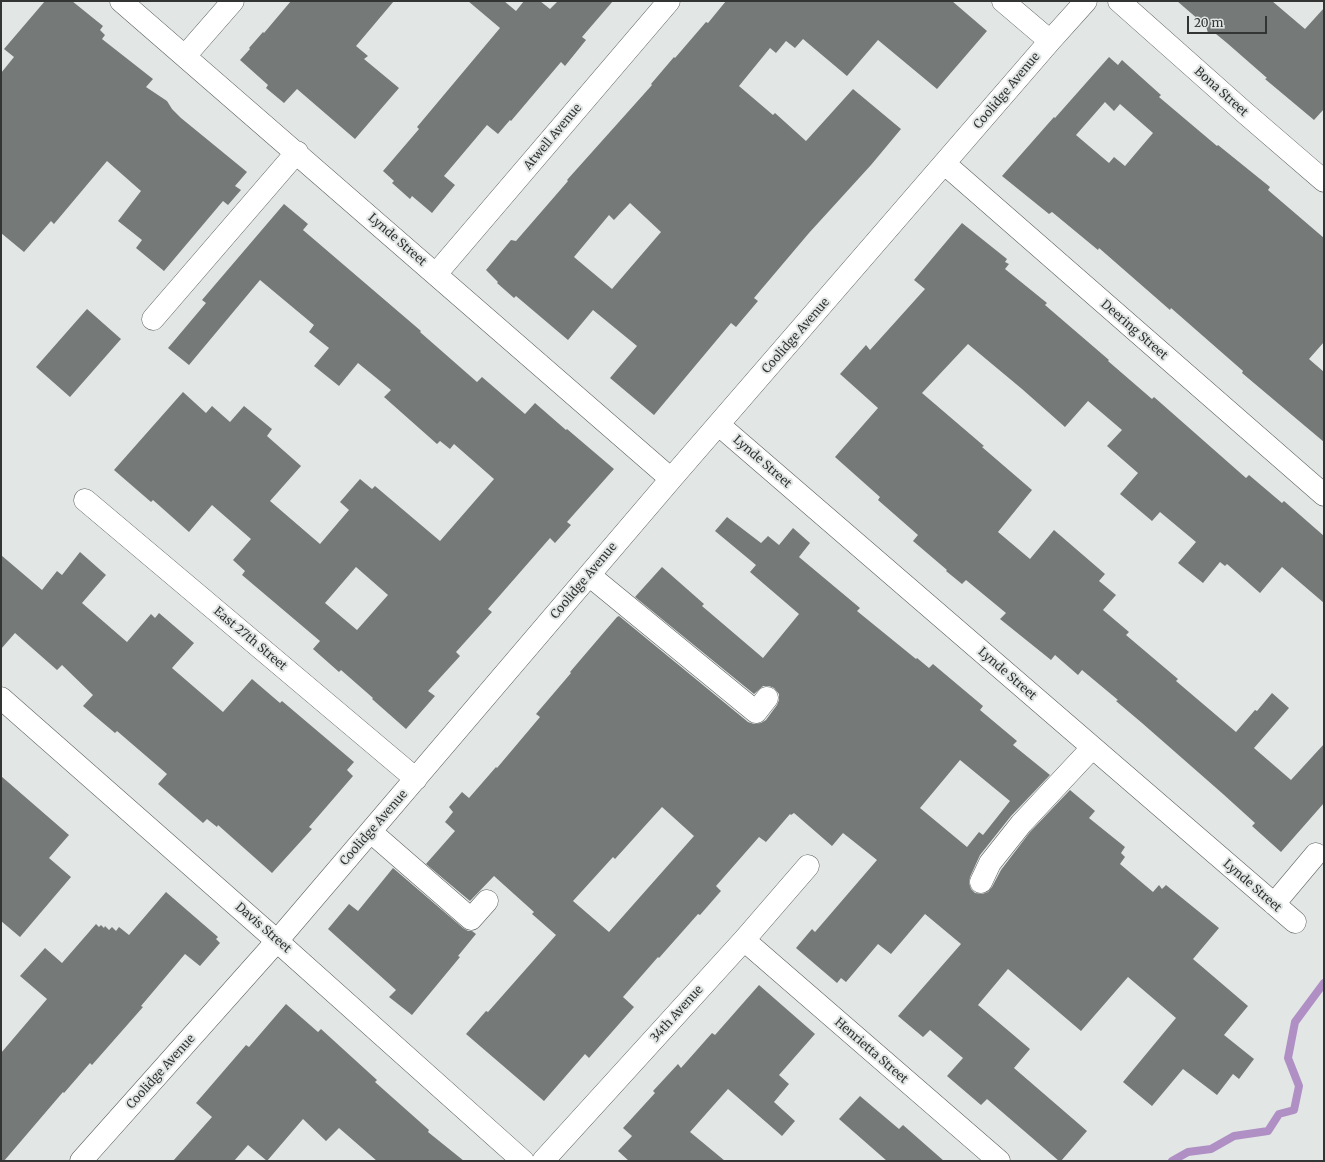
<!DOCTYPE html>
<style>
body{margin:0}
#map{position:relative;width:1325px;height:1162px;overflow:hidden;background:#e2e7e6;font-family:Merriweather,serif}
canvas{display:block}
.frame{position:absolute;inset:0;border:2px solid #333434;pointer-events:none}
.scale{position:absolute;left:1187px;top:16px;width:80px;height:18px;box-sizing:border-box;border:2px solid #333434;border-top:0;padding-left:5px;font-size:12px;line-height:14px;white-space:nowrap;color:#333434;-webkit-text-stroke:3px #e2e7e6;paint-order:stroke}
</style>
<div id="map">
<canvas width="1325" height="1162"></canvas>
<div class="frame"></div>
<div class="scale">20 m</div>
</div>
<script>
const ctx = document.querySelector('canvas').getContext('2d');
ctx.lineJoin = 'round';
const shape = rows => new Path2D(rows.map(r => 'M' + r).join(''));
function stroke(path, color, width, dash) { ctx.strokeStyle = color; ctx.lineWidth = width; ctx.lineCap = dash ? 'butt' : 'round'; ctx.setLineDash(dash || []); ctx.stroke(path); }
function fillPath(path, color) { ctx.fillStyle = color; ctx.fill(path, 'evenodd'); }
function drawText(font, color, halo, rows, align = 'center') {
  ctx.font = font + ' Merriweather,serif'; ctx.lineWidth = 4; ctx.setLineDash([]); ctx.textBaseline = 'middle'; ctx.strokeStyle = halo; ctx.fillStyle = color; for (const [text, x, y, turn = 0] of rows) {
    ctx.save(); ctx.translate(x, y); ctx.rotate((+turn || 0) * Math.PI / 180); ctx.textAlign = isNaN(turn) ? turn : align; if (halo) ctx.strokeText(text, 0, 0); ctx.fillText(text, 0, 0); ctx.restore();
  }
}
const stream = shape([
 [1172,1161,1188,1152,1211,1149,1234,1136,1268,1131,1279,1114,1294,1110,1299,1086,1288,1058,1295,1022,1324,983]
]);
const building = shape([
 [45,1,72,1,103,26,100,30,105,35,102,39,153,79,146,87,167,101,172,109,181,118,247,172,235,186,241,190,228,205,223,201,164,271,136,248,142,240,118,221,141,191,107,161,54,224,51,221,24,252,1,233,1,73,14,57,4,49],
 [291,1,394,1,356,46,368,56,364,59,399,88,355,139,297,89,284,103,266,88,268,85,240,60,250,49,249,48,263,32,264,33],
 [468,1,504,1,516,11,524,1,540,1,550,9,558,1,613,1,582,37,586,40,565,66,561,62,511,121,510,120,498,134,487,125,444,176,455,185,432,213,412,196,410,199,392,183,394,181,383,171,419,129,417,127,500,28],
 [726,1,952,1,987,31,937,89,878,40,847,76,803,39,795,48,786,41,776,53,770,48,739,86,773,115,775,113,806,141,853,89,901,129,871,165,809,233,754,298,758,301,736,327,731,323,654,415,610,378,637,346,593,310,568,340,516,296,514,298,497,283,498,282,486,270,511,240,516,241,568,181,567,180,652,85,651,84,674,57,675,58,706,22,708,23],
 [630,203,661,232,612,289,574,257,609,215,614,220],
 [1177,1,1272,1,1305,29,1324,8,1324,109,1314,120,1265,79,1267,78,1227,43,1216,34,1208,33,1206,26],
 [1109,57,1118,65,1122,60,1161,95,1159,97,1217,146,1218,145,1270,187,1268,190,1324,238,1324,342,1309,359,1324,372,1324,442,1242,373,1243,371,1171,308,1170,310,1099,248,1098,250,1052,212,1049,214,1002,176,1054,117,1055,118],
 [1105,102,1114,111,1120,104,1153,133,1125,166,1114,157,1109,163,1076,135],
 [284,204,308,224,303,230,421,331,420,332,477,382,482,377,525,414,535,403,566,430,567,429,614,469,567,522,571,525,555,543,550,538,488,609,492,612,456,652,460,656,428,691,435,696,406,729,372,699,373,698,341,670,339,672,313,649,320,641,242,575,245,571,233,560,251,539,212,505,189,532,153,500,151,502,114,470,183,392,206,413,212,406,230,422,244,406,272,429,267,436,301,466,270,501,320,544,349,510,340,502,360,479,372,489,375,486,440,541,494,479,454,444,450,449,440,441,437,444,384,397,391,390,358,363,339,386,314,366,329,348,309,332,314,325,260,280,189,365,168,348,206,303,202,300],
 [356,567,388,595,357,630,325,603],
 [962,223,1007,259,1005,262,1009,264,1005,269,1047,303,1045,305,1109,360,1108,361,1152,399,1154,397,1246,478,1249,475,1282,503,1284,501,1324,536,1324,603,1282,567,1260,593,1227,564,1225,566,1220,562,1203,583,1178,563,1196,542,1160,512,1152,521,1120,494,1138,473,1107,446,1122,430,1088,401,1065,427,1022,389,968,344,922,393,984,446,982,447,1032,490,998,532,1030,559,1054,530,1105,574,1099,581,1116,595,1103,610,1129,632,1126,635,1178,679,1176,681,1236,732,1255,710,1257,711,1272,693,1289,708,1254,748,1291,780,1324,744,1324,803,1281,852,1252,826,1255,823,1223,794,1142,723,1116,701,1118,700,1082,670,1078,675,1055,655,1051,660,1000,619,1006,613,966,580,962,584,946,571,947,570,913,541,918,535,878,500,880,497,835,457,878,408,840,374,866,345,870,350,925,289,914,280],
 [87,309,121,339,70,397,36,367],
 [727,517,761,543,768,536,779,545,793,528,810,543,799,557,860,608,857,611,916,659,917,658,929,668,933,664,983,706,980,710,1017,741,1013,745,1050,775,1011,816,980,855,970,877,969,883,971,889,975,893,982,894,988,892,992,887,1001,870,1030,832,1070,790,1095,811,1089,818,1125,847,1121,853,1125,857,1120,864,1153,892,1159,885,1162,889,1166,885,1219,928,1193,959,1248,1006,1224,1035,1254,1059,1239,1079,1233,1074,1217,1095,1183,1069,1152,1106,1123,1082,1176,1018,1128,977,1081,1031,1008,969,978,1005,1030,1049,1014,1068,1087,1131,1061,1161,1059,1161,987,1099,981,1105,947,1076,963,1058,930,1030,923,1037,898,1016,961,944,925,914,891,954,878,944,846,982,841,978,837,983,796,948,812,929,815,932,877,860,843,833,832,846,794,813,791,815,790,814,766,842,759,837,716,886,721,891,700,915,698,914,659,958,658,957,623,997,634,1007,589,1058,585,1054,544,1101,466,1034,486,1011,488,1012,556,935,532,914,534,912,494,876,470,901,426,864,455,831,445,822,453,812,449,807,462,792,469,798,496,767,497,768,540,717,536,714,571,673,570,672,617,617,619,616,748,722,754,724,761,723,766,720,777,705,779,700,779,694,774,688,769,686,763,686,754,694,635,597,662,567,704,604,702,606,763,658,799,614,750,572,756,565,715,531],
 [960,760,1010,801,983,835,979,832,967,847,920,808],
 [662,807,694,836,609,932,573,901,613,857,615,859],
 [80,552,106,575,82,603,127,642,151,614,155,618,159,613,194,643,172,668,223,712,252,679,280,703,282,701,354,762,347,770,353,776,309,827,312,829,272,873,218,825,217,827,207,819,203,823,158,784,167,774,117,731,115,733,83,706,93,695,62,665,57,670,15,633,1,649,1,555,42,590,57,571,62,575],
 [1,776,69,835,49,858,71,877,20,937,1,921],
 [393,868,463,928,468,931,472,931,476,934,458,956,460,957,412,1015,389,997,396,990,328,929,349,904,358,911],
 [166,892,218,937,216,939,220,943,200,966,185,954,141,1006,143,1007,92,1065,90,1063,64,1093,63,1092,4,1161,1,1161,1,1053,47,999,20,976,45,948,62,963,96,924,99,927,101,925,104,928,105,926,109,930,112,927,116,931,119,927,129,935],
 [759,985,815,1034,779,1075,789,1084,774,1102,795,1121,782,1136,728,1089,690,1132,725,1161,629,1161,618,1151,632,1136,623,1128,655,1093,653,1091,678,1064,681,1068,712,1033,715,1035],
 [286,1004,318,1032,321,1029,377,1080,375,1082,429,1130,428,1132,464,1161,377,1161,339,1128,326,1141,303,1119,267,1161,248,1145,234,1161,173,1161,212,1117,196,1103,246,1045,249,1047],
 [860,1096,899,1129,903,1125,944,1161,887,1161,839,1119]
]);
const minor = shape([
 [121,1,671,479],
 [1003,1,1050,41],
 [1119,1,1244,112,1324,181],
 [185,56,233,1],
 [945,164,1324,495],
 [436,274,669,1],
 [153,319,297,152],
 [719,425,1295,922],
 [85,500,416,779],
 [589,575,756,712,767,698],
 [1,698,277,941,523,1161],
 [371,832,471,919,487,901],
 [981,882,990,863,1021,824,1092,748],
 [1274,904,1316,854],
 [744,940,999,1161],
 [81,1161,277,941,671,479,1050,41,1086,1],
 [543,1161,744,940,808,866]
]);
const streetNames = [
 ["Coolidge Avenue",1007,91,-50],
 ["Bona Street",1221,92,42],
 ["Atwell Avenue",553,137,-50],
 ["Lynde Street",397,240,41],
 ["Deering Street",1134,330,41],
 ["Coolidge Avenue",796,336,-49],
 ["Lynde Street",762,462,41],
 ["Coolidge Avenue",584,581,-50],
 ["East 27th Street",250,639,40],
 ["Lynde Street",1007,674,41],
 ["Coolidge Avenue",374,828,-49],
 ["Lynde Street",1252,886,41],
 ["Davis Street",263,928,41],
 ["34th Avenue",677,1014,-48],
 ["Henrietta Street",871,1051,41],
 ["Coolidge Avenue",161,1072,-48]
];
stroke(stream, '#b090c4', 8);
fillPath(building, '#757978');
stroke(minor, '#5c605f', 23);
stroke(minor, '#fff', 22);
drawText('12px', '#333434', '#e2e7e6', streetNames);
</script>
